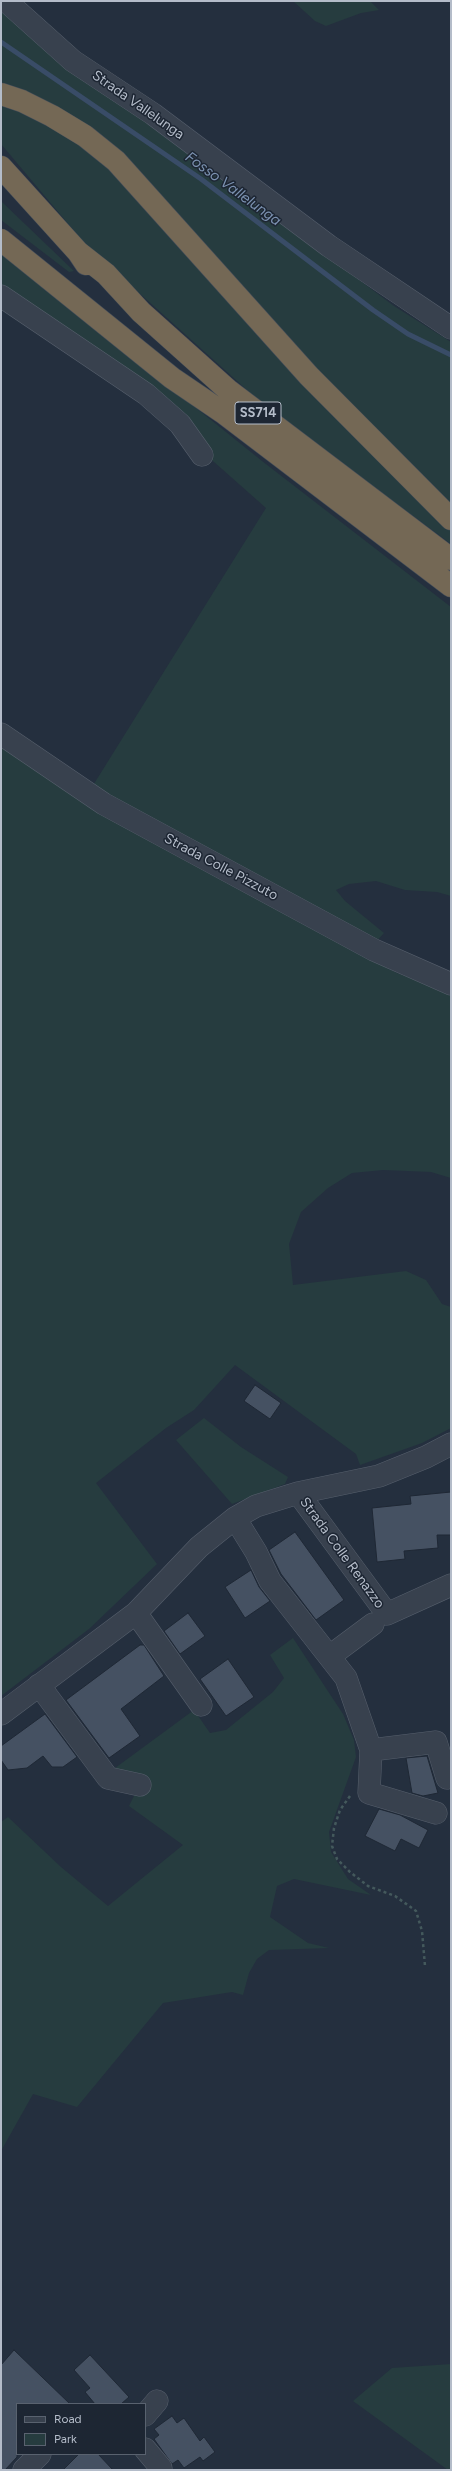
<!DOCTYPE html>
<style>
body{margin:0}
#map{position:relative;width:452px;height:2471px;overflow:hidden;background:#242f3e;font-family:Figtree,sans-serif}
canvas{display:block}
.frame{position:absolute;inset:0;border:2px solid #b4bcc9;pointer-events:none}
.legend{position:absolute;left:16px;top:2403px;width:130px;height:52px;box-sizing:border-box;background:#1d2633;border:1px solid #59626f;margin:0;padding:5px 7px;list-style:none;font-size:12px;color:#b4bcc9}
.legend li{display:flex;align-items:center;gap:8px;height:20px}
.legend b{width:20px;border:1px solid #59626f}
</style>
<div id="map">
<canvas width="452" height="2471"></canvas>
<div class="frame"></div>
<ul class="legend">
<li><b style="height:5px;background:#38414e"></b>Road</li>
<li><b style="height:11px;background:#263c3f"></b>Park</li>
</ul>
</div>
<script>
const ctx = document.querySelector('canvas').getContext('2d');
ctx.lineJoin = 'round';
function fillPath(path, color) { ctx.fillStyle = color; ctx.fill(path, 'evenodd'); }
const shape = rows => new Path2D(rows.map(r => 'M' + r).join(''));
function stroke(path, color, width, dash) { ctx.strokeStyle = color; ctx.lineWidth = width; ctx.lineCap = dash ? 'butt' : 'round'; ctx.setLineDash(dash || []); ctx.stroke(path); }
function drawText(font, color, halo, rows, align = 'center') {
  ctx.font = font + ' Figtree,sans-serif'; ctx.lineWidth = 3; ctx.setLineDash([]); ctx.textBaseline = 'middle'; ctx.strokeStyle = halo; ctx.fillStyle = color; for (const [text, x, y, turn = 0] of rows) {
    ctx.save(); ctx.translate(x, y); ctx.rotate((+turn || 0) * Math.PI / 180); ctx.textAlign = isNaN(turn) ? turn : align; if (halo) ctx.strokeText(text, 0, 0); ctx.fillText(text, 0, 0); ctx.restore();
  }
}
const green = shape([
 [293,1,370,1,379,10,361,13,326,26,315,21],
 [1,2,294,231,394,306,451,342,451,512,124,163,1,90],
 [1,102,26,109,105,158,451,528,451,544,267,408,86,245,1,144],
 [1,201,2,202,74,271,69,272,1,220],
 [1,251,262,461,451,607,451,896,437,892,405,890,376,881,349,884,336,890,345,901,384,933,374,944,92,787,266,508,196,446,1,291],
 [1,746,306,925,397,973,451,993,451,1178,431,1172,383,1170,352,1173,328,1188,301,1212,289,1244,293,1285,406,1271,426,1280,442,1304,451,1307,451,1428,422,1443,360,1465,356,1454,235,1365,194,1410,166,1428,96,1483,157,1564,89,1629,1,1696],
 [204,1418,241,1447,288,1477,285,1484,232,1504,176,1440],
 [293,1638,343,1714,354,1740,356,1757,329,1832,331,1852,348,1879,371,1895,294,1879,277,1886,270,1917,308,1943,329,1948,269,1950,257,1959,249,1973,243,1995,232,1992,163,2003,77,2107,33,2094,1,2151,1,1822,8,1817,61,1867,108,1906,183,1845,129,1806,143,1778,111,1771,194,1710,210,1733,226,1730,273,1692,284,1678,270,1655],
 [451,2364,451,2470,448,2470,353,2401,392,2368]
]);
const stream = shape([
 [1,42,201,179,373,310,408,334,451,355]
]);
const building = shape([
 [255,1385,281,1403,270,1419,244,1401,255,1385],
 [451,1492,451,1535,437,1535,438,1548,404,1551,405,1559,377,1562,372,1508,411,1504,410,1496,451,1492],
 [295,1532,344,1600,316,1620,281,1574,269,1550,295,1532],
 [251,1570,259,1587,270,1601,245,1618,225,1587,251,1570],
 [188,1613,205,1636,180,1654,164,1631,188,1613],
 [140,1645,144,1645,164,1676,121,1709,140,1736,109,1758,66,1700,140,1645],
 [228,1659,254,1697,226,1716,200,1679,228,1659],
 [45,1714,77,1757,63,1767,52,1767,43,1756,27,1768,8,1770,1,1760,1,1746,45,1714],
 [427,1756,438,1793,423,1796,412,1793,406,1758,427,1756],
 [379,1809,400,1815,428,1830,419,1848,401,1839,395,1851,365,1836,379,1809],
 [14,2350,70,2404,17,2404,17,2457,5,2470,1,2470,1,2365,14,2350],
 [90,2355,129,2397,121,2404,95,2404,85,2392,90,2388,74,2370,90,2355],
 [172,2416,177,2423,184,2418,200,2441,204,2437,215,2452,203,2461,200,2457,184,2468,178,2460,172,2464,154,2439,159,2435,154,2429,172,2416],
 [79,2454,98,2454,113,2470,63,2470,79,2454]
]);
const path = shape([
 [350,1796,340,1810,334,1828,332,1846,337,1859,350,1872,368,1886,395,1896,416,1911,422,1931,425,1966]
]);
const minor = shape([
 [6,1,73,61,153,114,329,246,451,328],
 [1,296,146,394,180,424,202,455],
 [1,734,104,804,374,950,451,984],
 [298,1493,387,1614,451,1585],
 [235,1518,256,1552,270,1581,346,1678,371,1750,369,1793,436,1813],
 [136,1613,201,1705],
 [330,1656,373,1624],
 [39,1685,108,1778,140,1785],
 [1,1714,136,1613,199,1547,235,1518,256,1506,298,1493,379,1476,426,1457,451,1444],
 [371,1750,436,1742,447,1778],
 [145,2415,157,2401],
 [145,2449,161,2468],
 [24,2470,40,2454]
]);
const highway = shape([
 [1,94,22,101,52,116,85,136,116,161,309,376,451,519],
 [1,167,78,252,86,264],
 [1,240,172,378,225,414,451,586],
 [78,252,106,274,141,312,228,390,451,559]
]);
const shields = [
 [258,413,46]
];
const shieldNames = [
 ["SS714",258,413]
];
const streetNames = [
 ["Strada Vallelunga",138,105,35],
 ["Strada Colle Pizzuto",221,867,28],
 ["Strada Colle Renazzo",342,1553,54]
];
const waterNames = [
 ["Fosso Vallelunga",233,189,36]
];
fillPath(green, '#263c3f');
stroke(stream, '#394c67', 5);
fillPath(building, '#455162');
stroke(building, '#1f2835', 1);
stroke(minor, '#565f6c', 23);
stroke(highway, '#434c59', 23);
stroke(path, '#44595c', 2.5, [3, 3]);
stroke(minor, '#38414e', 22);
stroke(highway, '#746855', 22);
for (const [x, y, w] of shields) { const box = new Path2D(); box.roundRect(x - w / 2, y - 11, w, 22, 3); ctx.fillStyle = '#1d2633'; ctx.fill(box); stroke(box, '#b4bcc9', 1); }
drawText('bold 13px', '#b4bcc9', null, shieldNames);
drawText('14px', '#b4bcc9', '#1d2633', streetNames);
drawText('italic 15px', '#7c92b1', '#1d2633', waterNames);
</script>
